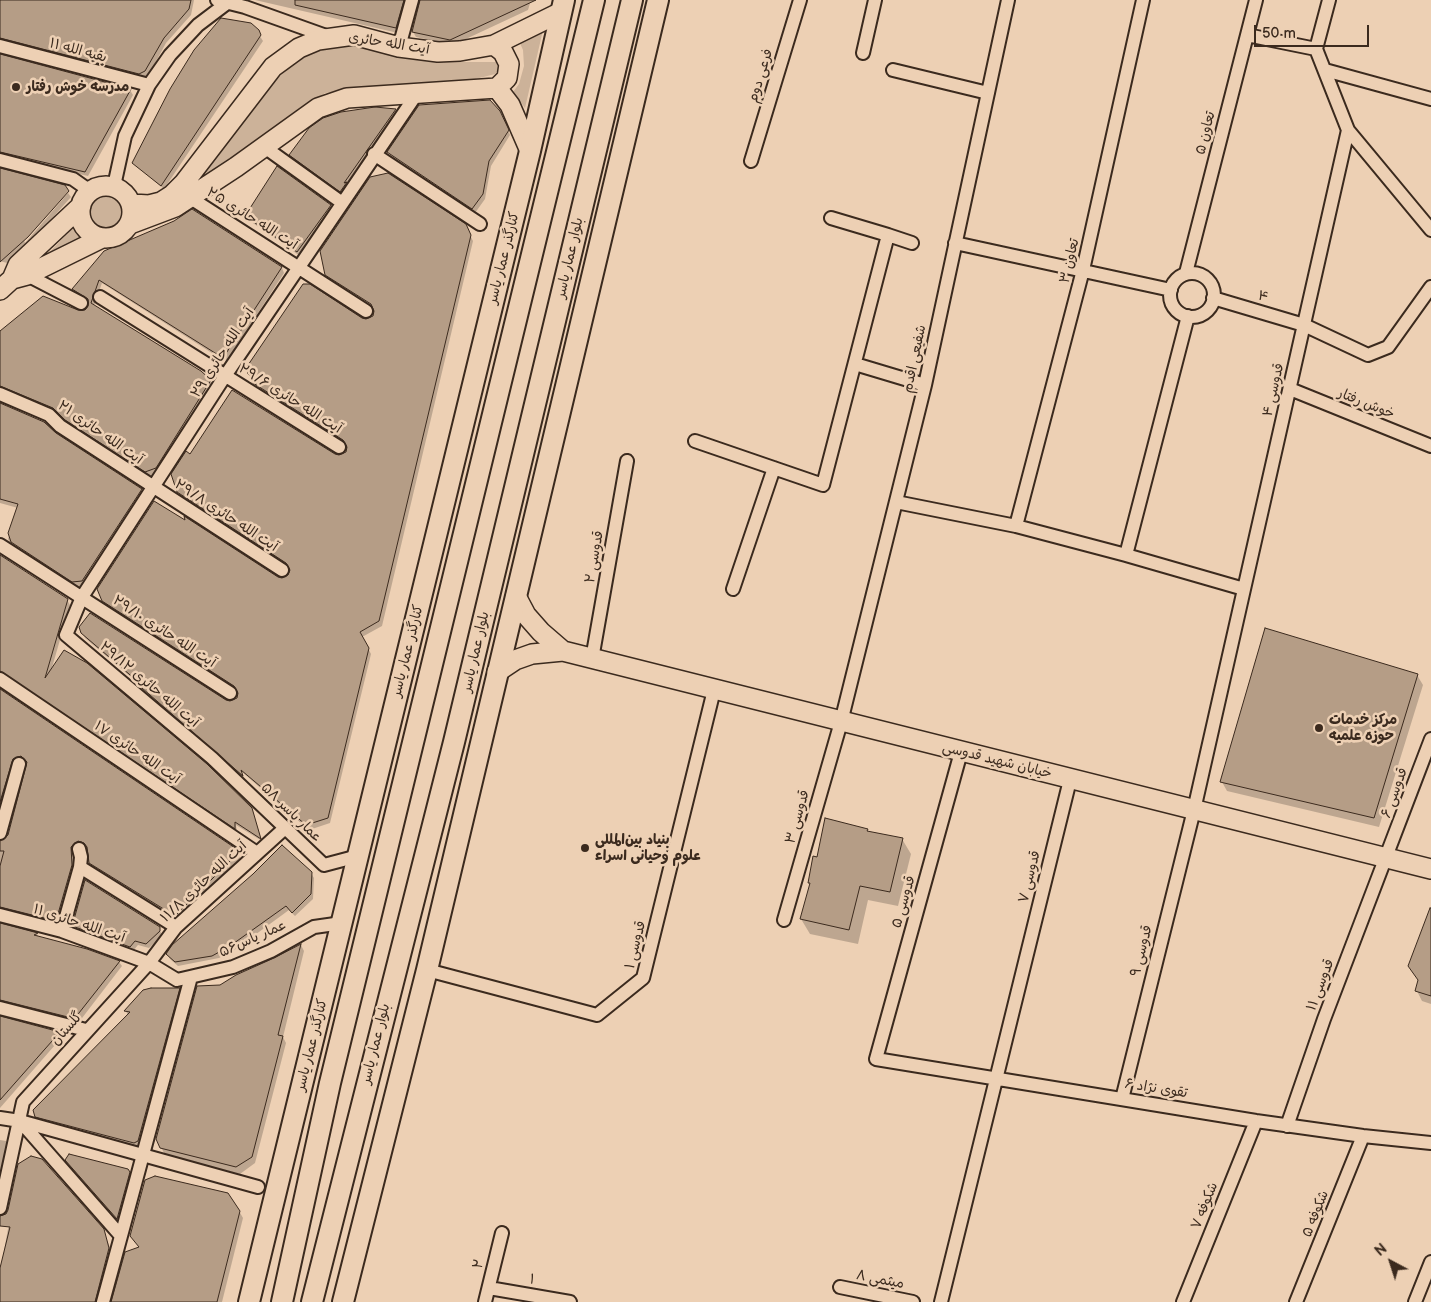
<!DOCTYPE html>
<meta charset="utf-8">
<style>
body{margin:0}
#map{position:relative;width:1431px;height:1302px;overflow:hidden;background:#edd0b4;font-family:"Balsamiq Sans",sans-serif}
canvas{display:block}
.north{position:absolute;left:1366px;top:1237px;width:50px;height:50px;-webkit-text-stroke:4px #edd0b4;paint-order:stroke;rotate:320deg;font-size:14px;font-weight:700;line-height:20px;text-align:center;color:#3b2a1e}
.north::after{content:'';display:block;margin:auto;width:18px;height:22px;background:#3b2a1e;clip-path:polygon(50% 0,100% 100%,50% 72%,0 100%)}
.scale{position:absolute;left:1254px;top:25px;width:115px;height:22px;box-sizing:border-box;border:2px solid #3b2a1e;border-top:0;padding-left:6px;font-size:15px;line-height:18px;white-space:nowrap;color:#3b2a1e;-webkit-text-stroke:4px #edd0b4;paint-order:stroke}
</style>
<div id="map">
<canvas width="1431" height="1302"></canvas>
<div class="north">N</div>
<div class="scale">50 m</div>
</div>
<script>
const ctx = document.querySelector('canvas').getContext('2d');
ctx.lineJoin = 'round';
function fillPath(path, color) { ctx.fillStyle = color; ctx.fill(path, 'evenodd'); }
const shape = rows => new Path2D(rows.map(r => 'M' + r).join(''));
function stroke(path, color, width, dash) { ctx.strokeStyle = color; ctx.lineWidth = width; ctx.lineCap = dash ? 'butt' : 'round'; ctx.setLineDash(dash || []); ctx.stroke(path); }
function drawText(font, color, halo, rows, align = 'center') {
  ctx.font = font + ' "Balsamiq Sans","Playpen Sans Arabic",sans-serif'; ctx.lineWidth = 5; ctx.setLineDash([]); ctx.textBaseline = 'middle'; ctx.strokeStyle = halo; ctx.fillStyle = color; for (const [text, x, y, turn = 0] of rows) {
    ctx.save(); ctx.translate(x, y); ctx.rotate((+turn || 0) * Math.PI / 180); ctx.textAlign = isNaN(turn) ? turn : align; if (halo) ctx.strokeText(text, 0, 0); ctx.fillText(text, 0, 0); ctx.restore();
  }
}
const green = shape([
 [543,30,525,108,513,92,519,84,524,66,523,50,519,41],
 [334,45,353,45,409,59,433,62,496,62,499,69,495,74,460,83,364,88,325,93,196,184,276,80,296,62,315,51],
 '87 211a20 20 0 1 1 40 0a20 20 0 1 1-40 0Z',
 [77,224,86,234,39,263]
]);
const shadow = shape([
 [0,0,194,0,191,15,166,43,148,76,143,79,0,44],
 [255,0,409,0,398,33],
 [421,0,531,0,528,10,453,45,416,37,413,32],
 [254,27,263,41,164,189,133,163],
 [0,56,130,90,133,95,88,176,5,157,0,158],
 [375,109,396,110,398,115,343,195,293,159,291,155],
 [502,117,510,135,491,166,485,199,475,213,391,157,388,152],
 [278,168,330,206,333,210,300,256,250,221,247,216],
 [0,170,25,243,68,193,71,197,31,242,7,263,0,261],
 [192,211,282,268,284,273,226,362,102,283,94,306,210,380,213,385,158,473,149,476,69,424,56,412,6,391,0,391,0,334,86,311,90,307,89,302,76,294,74,289],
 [468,231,473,241,382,626,362,637,371,654,330,823,309,830,242,772,244,778,146,693,144,688,85,638,82,632,225,701,230,702,238,699,238,691,107,606,103,601,277,578,282,579,290,576,290,568,181,497,178,492,190,456,339,456,347,453,347,445,257,388,255,381,249,374,362,319,366,320,374,317,374,309,329,279,326,274],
 [0,404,55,434,141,490,144,495,85,586,75,586,10,544,8,539,18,508,0,503],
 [0,561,67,600,70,605,51,671,251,808,262,841,236,825,237,832,8,677,0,677],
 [1417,675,1423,685,1379,827,1227,791,1222,782],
 [0,690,237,851,240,858,178,920,93,868,88,849,84,845,76,847,73,852,74,871,59,925,0,910,0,842,9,836,28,763,25,761,19,761,0,815],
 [867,830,868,833,902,839,911,854,898,906,868,900,858,944,810,934,801,919,811,885,809,882,818,858],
 [311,873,314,878,313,899,295,916,289,910,233,951,219,958,178,966,170,959,167,954,254,875],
 [74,923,159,927,162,936,149,948,138,945,133,951,79,932],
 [1431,923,1431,1004,1422,1001,1417,991],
 [0,928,37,934,39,938,119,962,122,966,79,1022,77,1019,75,1022,0,1006],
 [301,945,304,951,283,1037,286,1043,255,1163,240,1174,165,1155,157,1139,221,987],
 [179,989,182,993,140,1146,137,1147,39,1121,36,1116,128,1016,126,1011],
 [0,1018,59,1033,62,1037,0,1108],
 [0,1140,6,1141,9,1147,0,1188],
 [69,1165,127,1170,132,1178,120,1222],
 [239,1211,243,1218,222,1302,113,1302,140,1248,131,1236],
 [11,1212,103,1230,113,1255,101,1302,0,1302,0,1273]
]);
const building = shape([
 [0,0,191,0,189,9,164,38,145,71,139,74,0,38,0,0],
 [295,0,404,0,396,28,295,5,295,0],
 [420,0,536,0,450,40,412,32,420,0],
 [221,18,251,23,259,30,261,35,161,186,132,163,170,89,194,50,221,18],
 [0,54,131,89,85,172,0,152,0,54],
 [490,100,500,111,509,130,489,161,483,194,472,209,387,152,419,105,490,100],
 [375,107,396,109,344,183,347,182,340,192,289,155,309,128,323,118,341,112,375,107],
 [277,166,331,205,297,252,245,216,277,166],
 [0,168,65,185,69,191,28,237,0,262,0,168],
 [388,173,466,224,471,235,379,621,360,632,369,648,328,818,306,825,241,770,243,776,142,688,143,686,81,633,79,627,90,613,226,700,230,701,237,698,238,693,234,686,102,601,97,589,154,501,185,520,184,516,278,577,282,578,288,575,290,570,286,563,177,492,171,474,186,451,190,454,232,390,335,454,339,455,346,452,347,447,343,440,253,383,255,379,248,374,246,368,303,284,310,284,362,318,366,319,373,316,374,311,371,304,325,275,320,251,370,177,388,173],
 [192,209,282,267,223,358,99,280,91,303,201,371,211,380,156,468,145,472,65,420,53,408,0,386,0,331,43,296,78,310,85,310,88,306,88,299,72,289,104,251,174,221,192,209],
 [0,403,44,422,56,433,142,489,82,581,72,582,11,542,8,533,18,504,0,499,0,403],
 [0,555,68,599,45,678,64,650,87,663,207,764,252,808,261,839,235,822,235,829,0,671,0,555],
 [1265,628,1418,674,1374,818,1220,782,1265,628],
 [0,689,238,850,238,853,175,916,89,863,87,847,84,843,78,841,71,847,72,865,56,921,0,907,0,866,4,851,0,851,0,841,8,835,27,762,21,756,13,759,0,802,0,689],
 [825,818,868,829,867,831,903,838,890,892,860,886,849,930,800,919,810,883,808,883,813,856,817,857,825,818],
 [282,845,312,872,311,894,292,913,286,906,230,946,212,956,175,962,166,954,172,945,253,874,282,845],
 [85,880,160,927,160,931,146,944,135,941,130,947,75,927,73,923,85,880],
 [1430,908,1431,908,1431,996,1415,991,1418,980,1408,966,1430,908],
 [0,923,38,933,34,935,87,949,120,961,75,1018,77,1013,72,1018,0,1000,0,923],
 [301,944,278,1035,283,1036,252,1157,236,1167,160,1148,156,1139,197,986,220,985,236,975,274,958,301,944],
 [151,988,180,988,138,1141,134,1143,35,1117,33,1110,130,1012,124,1011,143,990,151,988],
 [0,1016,60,1032,0,1100,0,1016],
 [69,1154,128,1169,130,1172,117,1219,65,1160,69,1154],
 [31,1156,42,1159,104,1229,109,1248,95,1302,0,1302,0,1268,10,1227,0,1226,0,1216,6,1214,8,1210,18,1164,31,1156],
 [155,1176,228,1193,240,1211,217,1302,111,1302,125,1252,139,1247,130,1236,145,1180,155,1176]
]);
const street = shape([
 [217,0,245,7,329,37],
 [0,46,149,85],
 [399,47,412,0],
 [1316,49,1329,0],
 [863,53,875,0],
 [893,70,988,93],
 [1325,70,1431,99],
 [1348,130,1431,230],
 [263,146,341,202],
 [374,154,480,224],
 [0,160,73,179,90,191],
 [751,161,800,0],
 [114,186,125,136,149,85,170,55,198,25,231,0],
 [189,197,366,311],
 [888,235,912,243],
 [955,243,1171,290],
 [1186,273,1256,0],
 '1170 295a22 22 0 1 1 44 0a22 22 0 1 1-44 0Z',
 [27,275,81,303],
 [100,297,339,447],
 [1213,298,1304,325,1368,355,1388,347,1431,287],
 [855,364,925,385],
 [1290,389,1431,446],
 [0,394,49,415,60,426,282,570],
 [695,441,823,485,888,235,831,218],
 [896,502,1016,526,1126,555,1244,589],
 [1016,526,1083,270,1143,0],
 [0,545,230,693],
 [1126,555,1188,316],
 [733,589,774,468],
 [592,659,627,461],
 [0,679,257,853],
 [961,752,876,1059,1256,1121,1363,1136,1431,1143],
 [0,833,19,764],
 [358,856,324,865,212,758,66,635,82,597,225,376,416,95],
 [80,867,176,927],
 [0,915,62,931,149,963,177,980,233,967,271,951,314,927,342,923],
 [784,920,841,722,925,385,1008,0],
 [62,931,80,867,81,857,79,849],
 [427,970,597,1015,643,978,714,690],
 [0,1008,86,1030],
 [1122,1099,1194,810,1348,130,1316,49,1247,35],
 [0,1118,20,1121,258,1187],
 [20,1121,121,1236,103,1302],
 [1287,1126,1324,1019,1431,739],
 [0,1208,23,1102,149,963,176,927,285,828],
 [121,1236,191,977],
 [840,1287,913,1302],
 [489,1288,570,1302],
 [485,1302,502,1233],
 [941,1302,1070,780],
 [1183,1302,1256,1121],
 [1296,1302,1363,1136],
 [1415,1302,1431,1262]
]);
const secondary = shape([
 [494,45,503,52,509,64,507,78,497,88],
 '80 212a26 26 0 1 1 52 0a26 26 0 1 1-52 0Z',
 [132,204,149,205,161,202,172,195,184,183,273,67,299,48,318,40,354,35,399,47,438,52,460,51,494,45,561,12],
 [130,224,175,207,236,167,318,108,347,98,497,88,510,105,530,151],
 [12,279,27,275,102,238],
 [0,290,12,279,18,265,81,206],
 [516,596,526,615,541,632,563,651,1431,869],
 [497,672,515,660,532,654,563,651]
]);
const primary = shape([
 [249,1302,530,151,564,0],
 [282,1302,330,1083,594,0],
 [312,1302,454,742,632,0],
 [343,1302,427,970,658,0]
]);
const markers = [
 [16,87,5,"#3b2a1e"],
 [1319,728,5,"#3b2a1e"],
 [585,848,5,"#3b2a1e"]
];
const streetNames = [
 ["آیت الله حائری",389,44,9],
 ["بقیه الله ۱۱",78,51,15],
 ["فرعی دوم",761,76,-73],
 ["تعاون ۵",1206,133,-76],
 ["آیت الله حائری ۲۵",252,219,32],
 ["کنارگذر عمار یاسر",504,258,-76],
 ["بلوار عمار یاسر",570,258,-77],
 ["تعاون ۳",1070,261,-77],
 ["۴",1263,297,16],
 ["آیت الله حائری ۲۹",223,353,-57],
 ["شفیعی اقدم",915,359,-78],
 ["قدوسی ۴",1274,390,-77],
 ["آیت الله حائری ۲۹/۶",290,399,32],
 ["خوش رفتار",1366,404,22],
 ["آیت الله حائری ۲۱",100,433,35],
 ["آیت الله حائری ۲۹/۸",226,516,33],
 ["قدوسی ۲",595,557,-80],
 ["آیت الله حائری ۲۹/۱۰",164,632,33],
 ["کنارگذر عمار یاسر",408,651,-76],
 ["بلوار عمار یاسر",476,652,-77],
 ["آیت الله حائری ۲۹/۱۲",149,685,40],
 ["آیت الله حائری ۱۷",137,753,34],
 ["خیابان شهید قدوسی",997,761,14],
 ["قدوسی ۶",1395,793,-70],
 ["عمار یاسر ۵۸",291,813,44],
 ["قدوسی ۳",798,817,-74],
 ["قدوسی ۷",1030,877,-76],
 ["آیت الله حائری ۱۱/۸",204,882,-43],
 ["قدوسی ۵",904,902,-74],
 ["آیت الله حائری ۱۱",79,924,18],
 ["عمار یاس۵۶",253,939,-24],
 ["قدوسی ۱",636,945,-76],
 ["قدوسی ۹",1142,951,-76],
 ["قدوسی ۱۱",1321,985,-69],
 ["گلستان",67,1029,-48],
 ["بلوار عمار یاسر",376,1044,-76],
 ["کنارگذر عمار یاسر",312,1045,-76],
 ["تقوی نژاد ۶",1156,1089,9],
 ["شکوفه ۷",1205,1206,-68],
 ["شکوفه ۵",1316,1214,-68],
 ["۲",479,1264,-76],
 ["۱",532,1280,10],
 ["میثمی ۸",880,1280,11]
];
const poiNames = [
 ["مدرسه خوش رفتار",26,87],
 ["مرکز خدمات",1329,720],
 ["حوزه علمیه",1329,736],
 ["بنیاد بین‌المللی",595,840],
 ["علوم وحیانی اسراء",595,856]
];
fillPath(green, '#ccb299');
fillPath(shadow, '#0003');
fillPath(building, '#b59d86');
stroke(building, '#3b2a1e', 1);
stroke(street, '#3b2a1e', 16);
stroke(secondary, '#3b2a1e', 22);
stroke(primary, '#3b2a1e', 24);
stroke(street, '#edd0b4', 12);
stroke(secondary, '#edd0b4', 19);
stroke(primary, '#edd0b4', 20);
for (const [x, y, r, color] of markers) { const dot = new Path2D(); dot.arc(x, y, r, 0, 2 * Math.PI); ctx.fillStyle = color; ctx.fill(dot); stroke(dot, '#edd0b4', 2); }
drawText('14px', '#3b2a1e', '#edd0b4', streetNames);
drawText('bold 14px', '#3b2a1e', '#edd0b4', poiNames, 'left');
</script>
